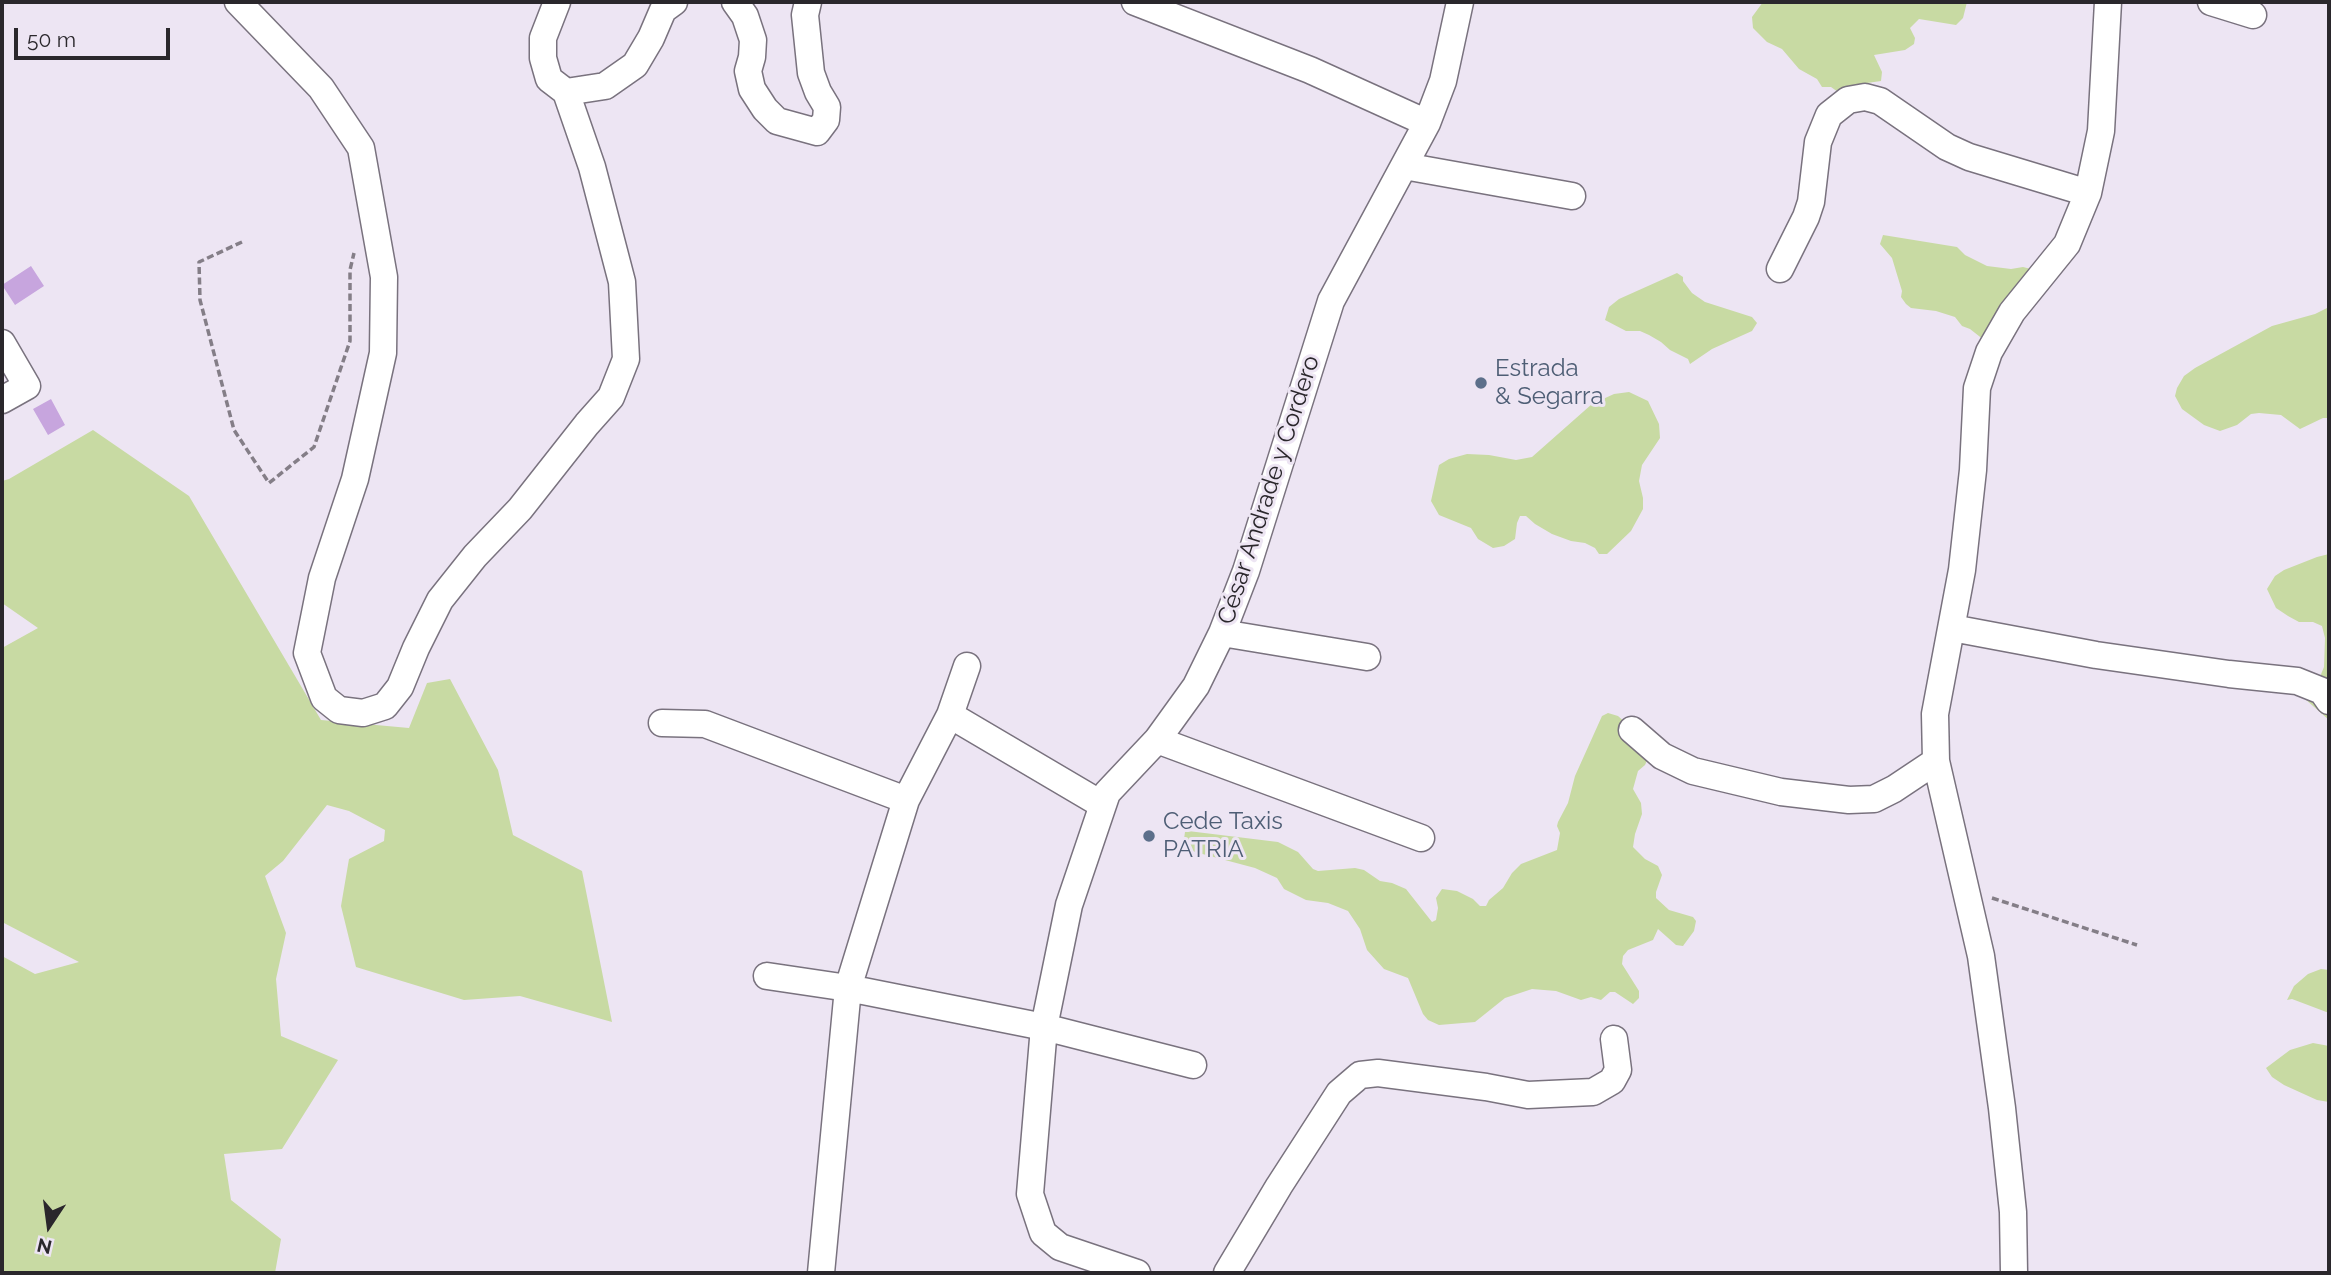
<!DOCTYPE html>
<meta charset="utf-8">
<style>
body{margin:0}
#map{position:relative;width:2331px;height:1275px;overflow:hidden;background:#ede5f3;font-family:Raleway,sans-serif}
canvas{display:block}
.frame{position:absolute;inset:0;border:4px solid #2a272c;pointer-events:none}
.north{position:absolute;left:14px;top:1191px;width:70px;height:70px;-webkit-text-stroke:5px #ede5f3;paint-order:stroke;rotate:193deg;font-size:19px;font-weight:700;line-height:28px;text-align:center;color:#2a272c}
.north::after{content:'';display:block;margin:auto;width:24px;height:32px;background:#2a272c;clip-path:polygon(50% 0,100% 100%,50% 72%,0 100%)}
.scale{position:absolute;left:14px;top:28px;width:156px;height:32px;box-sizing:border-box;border:4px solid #2a272c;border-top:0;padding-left:9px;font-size:21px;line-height:24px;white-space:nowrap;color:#2a272c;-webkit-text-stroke:5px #ede5f3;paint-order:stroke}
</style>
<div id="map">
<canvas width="2331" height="1275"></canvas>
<div class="frame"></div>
<div class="north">N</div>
<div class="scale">50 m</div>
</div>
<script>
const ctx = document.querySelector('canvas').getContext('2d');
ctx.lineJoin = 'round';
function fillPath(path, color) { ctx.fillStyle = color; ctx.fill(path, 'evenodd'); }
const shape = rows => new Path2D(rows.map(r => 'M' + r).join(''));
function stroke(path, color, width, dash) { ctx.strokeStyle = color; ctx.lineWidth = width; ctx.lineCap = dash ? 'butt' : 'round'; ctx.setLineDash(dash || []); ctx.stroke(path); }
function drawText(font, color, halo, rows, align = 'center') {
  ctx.font = font + ' Raleway,sans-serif'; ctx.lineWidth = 6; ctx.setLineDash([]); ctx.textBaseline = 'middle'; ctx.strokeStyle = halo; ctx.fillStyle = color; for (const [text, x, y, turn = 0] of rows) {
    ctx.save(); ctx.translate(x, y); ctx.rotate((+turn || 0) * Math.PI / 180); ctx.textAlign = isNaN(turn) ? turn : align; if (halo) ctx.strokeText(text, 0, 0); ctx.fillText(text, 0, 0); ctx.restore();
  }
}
const green = shape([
 [1763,2,1967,2,1963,18,1956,25,1919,19,1910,28,1915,38,1914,44,1905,50,1874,55,1882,72,1881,81,1853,85,1838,92,1831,87,1822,87,1817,79,1799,69,1782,49,1767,42,1753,28,1752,17],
 [1883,235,1957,247,1965,255,1987,266,2011,269,2023,267,2031,269,1984,340,1970,329,1962,326,1955,317,1936,311,1911,308,1906,304,1901,297,1902,291,1892,258,1880,244],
 [1677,273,1683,277,1683,281,1692,293,1705,302,1752,317,1757,323,1752,331,1712,349,1690,364,1688,359,1670,350,1661,342,1649,335,1640,331,1626,331,1605,320,1609,307,1619,299],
 [2329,307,2329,418,2323,418,2300,429,2281,415,2259,413,2251,414,2237,425,2220,431,2204,425,2182,409,2175,396,2177,388,2184,376,2195,368,2272,326,2315,314],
 [1629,392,1648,401,1659,424,1660,438,1642,465,1639,481,1643,498,1643,509,1631,531,1607,554,1599,554,1595,548,1585,543,1571,541,1552,534,1535,524,1526,516,1520,516,1517,523,1515,539,1504,546,1493,548,1478,539,1471,528,1439,515,1431,501,1439,465,1449,459,1467,454,1489,455,1516,460,1532,457,1592,404,1614,394],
 [93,430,189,496,321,720,409,728,427,683,450,679,498,770,513,835,582,871,612,1022,520,996,464,1000,356,967,341,906,349,859,384,841,385,830,349,811,327,805,283,861,265,876,286,933,276,979,281,1036,338,1060,282,1149,224,1154,231,1200,281,1239,275,1273,2,1273,2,956,35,974,79,962,2,922,2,648,38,628,2,603,2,481,9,479],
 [2329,554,2329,720,2305,699,2307,691,2319,679,2324,667,2325,638,2322,626,2313,622,2299,622,2288,616,2276,608,2267,589,2275,576,2284,570,2317,557],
 [1608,713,1618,716,1628,725,1649,756,1645,765,1638,771,1633,789,1641,803,1642,814,1635,834,1633,847,1645,859,1658,866,1662,875,1656,892,1656,898,1669,910,1693,917,1696,921,1694,931,1683,946,1676,945,1658,929,1653,940,1628,950,1623,956,1622,964,1639,991,1639,998,1633,1004,1615,992,1610,992,1601,1000,1591,997,1581,1000,1556,991,1532,989,1505,998,1475,1022,1439,1025,1428,1020,1423,1014,1408,978,1384,969,1367,950,1360,929,1348,911,1328,903,1306,900,1284,889,1277,878,1255,868,1195,852,1189,849,1184,839,1185,832,1188,831,1278,842,1298,852,1313,869,1318,871,1355,868,1364,870,1380,881,1392,883,1406,889,1432,922,1436,920,1438,908,1436,898,1442,889,1457,891,1473,899,1480,906,1486,906,1489,900,1503,888,1512,873,1521,864,1557,850,1560,833,1557,826,1558,822,1568,803,1575,776,1602,716],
 [2321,969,2329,970,2329,1013,2292,999,2287,1000,2294,986,2308,974],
 [2313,1043,2329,1046,2329,1102,2317,1100,2284,1085,2272,1077,2266,1068,2290,1050]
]);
const building = shape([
 [31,266,44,286,15,305,2,285],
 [51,399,65,425,48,435,33,409]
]);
const path = shape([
 [242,242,199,262,200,300,234,430,269,483,314,447,350,341,350,270,354,253],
 [1992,898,2137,945]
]);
const minor = shape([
 [238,2,321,88,361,148,384,277,383,353,355,479,322,578,307,653,324,698,339,710,363,713,385,706,400,687,416,648,440,600,475,556,520,509,587,424,611,397,626,359,622,282,592,167,566,92,549,79,543,58,543,38,557,2],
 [735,2,745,16,753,40,752,57,748,71,752,89,765,109,777,121,817,132,826,120,827,107,818,92,811,73,805,15,808,2],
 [1135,2,1310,70,1427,123],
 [2211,2,2253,15],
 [566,92,605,86,635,65,651,38,663,10,674,2],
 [1404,166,1572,196],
 [1780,269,1806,217,1811,202,1818,142,1829,115,1848,100,1865,97,1880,101,1947,147,1969,157,2088,193],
 [2,343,27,386,2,400],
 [1952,628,2096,655,2229,674,2297,681,2322,691,2329,701],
 [1222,633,1367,657],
 [950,715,1101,804],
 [662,723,705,724,906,800],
 [1632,730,1662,756,1693,771,1781,792,1849,800,1874,799,1894,789,1936,761],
 [1157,740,1421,838],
 [767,976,848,988,1044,1027,1193,1065],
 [821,1273,848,988,906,800,950,715,967,666],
 [1137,1273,1060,1247,1043,1233,1030,1194,1044,1027,1069,905,1107,793,1157,740,1196,686,1222,633,1246,571,1331,301,1427,123,1443,81,1460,2],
 [1227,1273,1279,1186,1339,1093,1360,1075,1378,1073,1486,1087,1528,1095,1593,1092,1612,1081,1618,1070,1614,1039],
 [2014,1273,2013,1212,2002,1108,1981,956,1936,761,1935,714,1962,570,1973,470,1977,388,1989,352,2012,312,2067,244,2088,193,2101,131,2108,2]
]);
const markers = [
 [1481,383,7,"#5c6f8a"],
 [1149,836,7,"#5c6f8a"]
];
const serviceNames = [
 ["Estrada",1495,369],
 ["& Segarra",1495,397],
 ["Cede Taxis",1163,822],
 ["PATRIA",1163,850]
];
const streetNames = [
 ["César Andrade y Cordero",1269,490,-72]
];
fillPath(green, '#c8daa3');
fillPath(building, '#c7a5de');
stroke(minor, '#79727e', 29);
stroke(path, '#847e87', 3.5, [7, 3.5]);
stroke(minor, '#fff', 26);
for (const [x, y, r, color] of markers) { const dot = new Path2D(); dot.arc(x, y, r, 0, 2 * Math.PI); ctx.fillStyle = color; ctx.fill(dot); stroke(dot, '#ede5f3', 2.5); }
drawText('24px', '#4e5e75', '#ede5f3', serviceNames, 'left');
drawText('24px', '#2a272c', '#ede5f3', streetNames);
</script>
